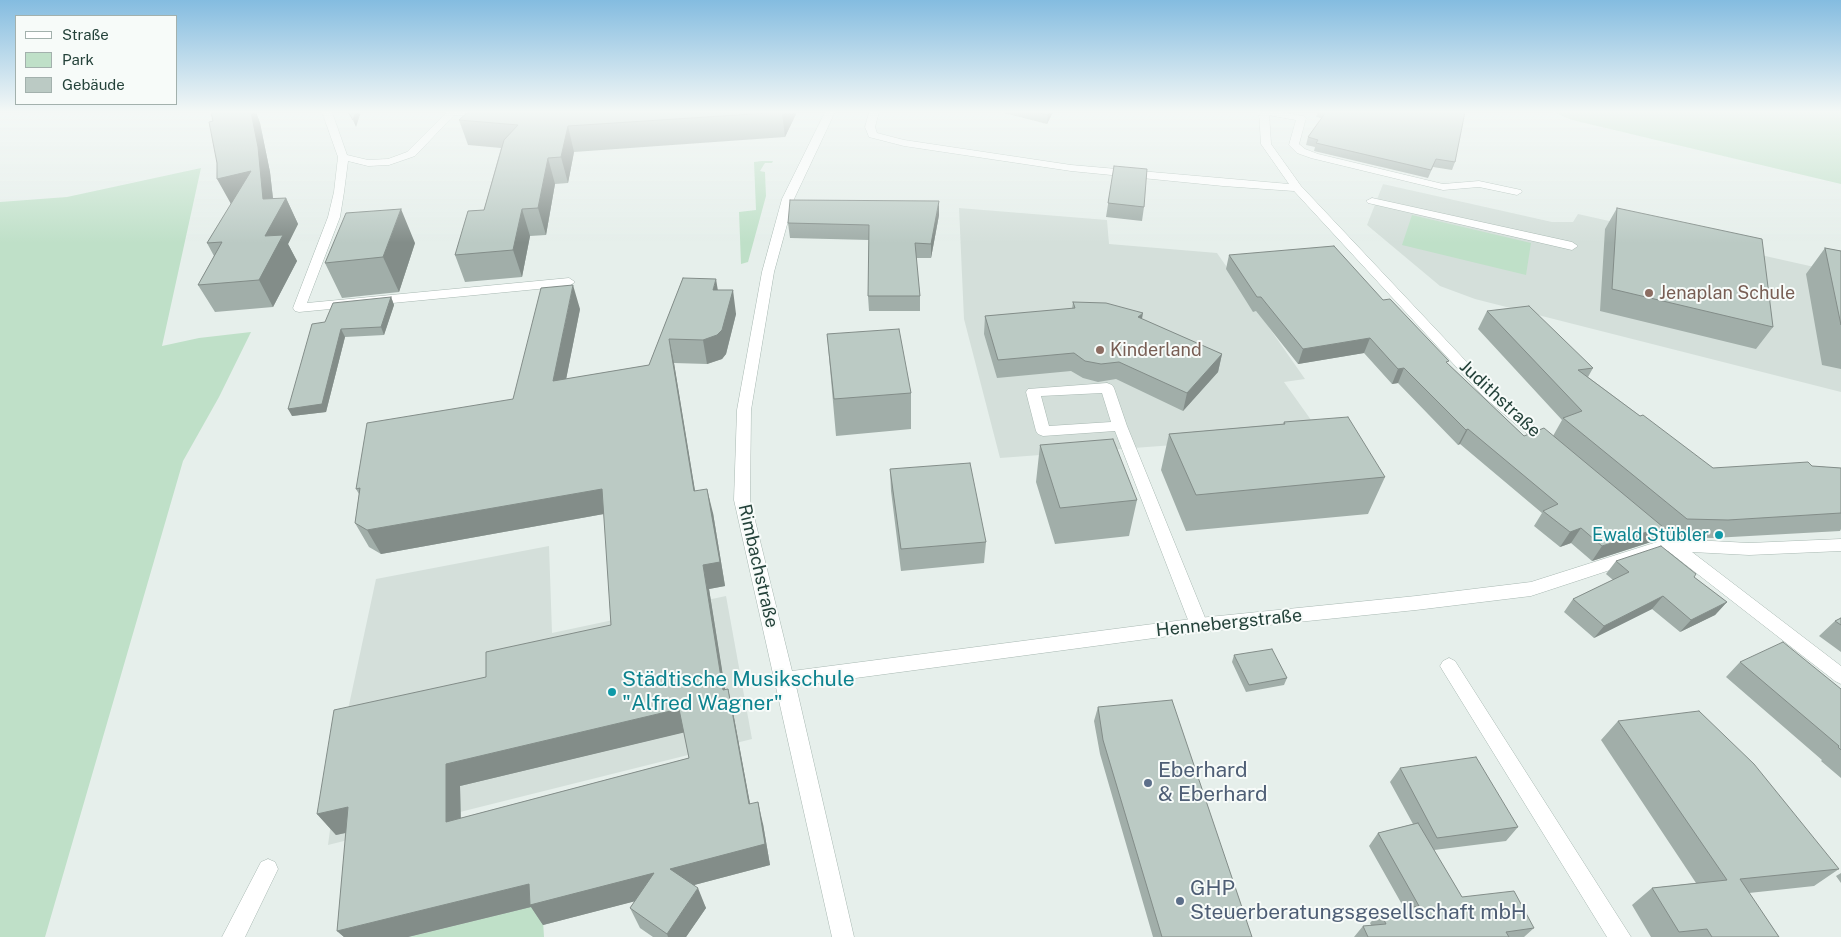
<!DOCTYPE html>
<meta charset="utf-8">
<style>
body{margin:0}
#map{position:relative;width:1841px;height:937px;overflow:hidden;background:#e6efeb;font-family:"Public Sans",sans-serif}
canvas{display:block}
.legend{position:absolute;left:15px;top:15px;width:162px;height:90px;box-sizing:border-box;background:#f7fbf9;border:1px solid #a3b1ad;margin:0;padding:6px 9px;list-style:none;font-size:15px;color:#24423a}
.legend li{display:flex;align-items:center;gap:10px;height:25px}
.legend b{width:25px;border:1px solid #a3b1ad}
</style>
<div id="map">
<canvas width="1841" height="937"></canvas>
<ul class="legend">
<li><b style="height:6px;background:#fff"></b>Straße</li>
<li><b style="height:14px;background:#bfe0c8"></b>Park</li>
<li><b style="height:14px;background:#bbcac4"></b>Gebäude</li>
</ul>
</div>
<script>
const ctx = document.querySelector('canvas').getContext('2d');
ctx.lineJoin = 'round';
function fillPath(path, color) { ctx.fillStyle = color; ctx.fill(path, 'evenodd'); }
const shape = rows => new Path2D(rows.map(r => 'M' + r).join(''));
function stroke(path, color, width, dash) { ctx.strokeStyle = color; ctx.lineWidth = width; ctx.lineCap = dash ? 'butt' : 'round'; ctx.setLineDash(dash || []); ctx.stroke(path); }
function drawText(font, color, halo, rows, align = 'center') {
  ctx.font = font + ' "Public Sans",sans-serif'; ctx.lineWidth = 4; ctx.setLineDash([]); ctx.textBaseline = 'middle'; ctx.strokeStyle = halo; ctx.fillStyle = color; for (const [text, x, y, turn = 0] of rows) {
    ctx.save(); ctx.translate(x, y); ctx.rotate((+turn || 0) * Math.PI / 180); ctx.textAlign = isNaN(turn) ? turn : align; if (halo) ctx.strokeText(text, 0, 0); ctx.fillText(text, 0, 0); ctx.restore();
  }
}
const built = shape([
 [1383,184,1552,222,1573,222,1578,214,1841,273,1841,392,1475,299,1440,286,1367,225],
 [959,208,1107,220,1109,244,1217,253,1305,379,1284,382,1321,434,1000,458,964,319],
 [549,546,552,633,726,596,752,739,328,845,343,733,376,579]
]);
const green = shape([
 [1553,112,1841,112,1841,184,1572,120],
 [762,161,773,161,772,163,765,163,760,171,765,172,766,196,748,262,741,264,739,212,756,210,754,162],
 [201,168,162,346,199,338,251,332,219,397,183,461,45,937,0,937,0,202,67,197],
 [1412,215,1531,243,1526,275,1402,245],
 [542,904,544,937,408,937]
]);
const service = shape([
 [447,112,489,112,492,114,487,117,452,115,447,112],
 [1262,112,1281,112,1304,116,1306,118,1299,144,1305,149,1318,154,1443,184,1479,181,1521,190,1522,192,1517,195,1479,187,1443,190,1311,158,1297,153,1289,145,1296,120,1267,115,1262,112],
 [339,189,344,192,340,217,307,303,569,278,575,282,569,286,299,312,295,311,293,308,328,217,334,192,339,189],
 [1372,198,1572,242,1578,246,1572,250,1368,203,1366,201,1372,198],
 [1107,383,1112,385,1114,388,1127,426,1208,625,1205,630,1199,632,1193,630,1190,625,1115,431,1043,436,1038,434,1036,431,1026,392,1028,389,1107,383],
 [1102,393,1111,422,1049,426,1041,396,1102,393],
 [1449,658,1455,661,1631,937,1607,937,1443,671,1440,666,1443,661,1449,658],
 [268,859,275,862,278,869,245,937,222,937,261,862,268,859]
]);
const minor = shape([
 [322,112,332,112,347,155,368,160,388,159,407,152,447,112,457,112,415,156,389,165,368,166,348,161,344,192,339,195,334,192,338,157,322,112],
 [825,112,835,112,794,199,774,272,751,410,750,500,792,671,1199,618,1416,596,1531,582,1657,542,1637,527,1635,523,1637,519,1643,517,1649,519,1675,539,1749,543,1841,539,1841,551,1749,555,1692,552,1841,666,1841,684,1835,681,1668,551,1531,596,1416,610,1199,632,796,686,854,937,832,937,734,500,737,410,762,272,782,199,825,112],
 [869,112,879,112,875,127,877,133,904,140,1071,165,1289,184,1261,144,1259,112,1269,112,1271,144,1301,186,1494,391,1557,445,1555,449,1550,450,1545,449,1484,397,1294,191,1223,186,1071,171,904,146,869,137,865,127,869,112]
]);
const wall = shape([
 [211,112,256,112,260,123,270,172,273,198,286,198,298,224,288,244,297,261,273,307,215,312,198,285,214,256,207,243,231,204,217,163,213,121],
 [468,112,797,112,785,137,574,152,568,183,555,184,546,235,530,236,522,277,465,282,455,255,484,210,501,148,468,145,459,120],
 [1000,112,1054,112,1052,114,1047,124],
 [1318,112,1465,112,1455,162,1452,170,1433,167,1428,178,1314,151,1315,147,1306,145,1308,137,1321,118,1316,117],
 [1114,166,1144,207,1142,221,1106,217],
 [1617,208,1773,327,1756,349,1600,311,1605,229],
 [939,215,931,258,916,258,920,296,920,311,869,311,868,296,869,240,790,238,788,223],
 [415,243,399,292,342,298,325,263],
 [1825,248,1841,251,1841,369,1822,365,1806,274],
 [1229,255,1383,300,1448,364,1524,436,1553,436,1562,420,1478,329,1487,311,1593,368,1588,377,1640,416,1713,468,1812,466,1841,468,1841,529,1840,531,1713,538,1673,537,1662,528,1651,542,1592,561,1571,543,1560,547,1534,526,1542,513,1460,444,1458,445,1398,383,1392,384,1364,353,1298,364,1256,311,1253,312,1226,269],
 [683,278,718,290,736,314,726,354,722,359,707,364,674,363,695,491,713,513,725,586,709,589,725,690,728,689,733,712,750,804,763,824,770,865,694,885,706,908,686,937,653,937,640,928,630,908,635,901,543,925,531,907,408,937,344,937,337,931,346,833,336,835,317,814,486,677,611,625,604,514,381,554,369,547,355,523,359,494,356,489,513,399,580,309,566,379,649,365],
 [684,732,689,758,461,818,460,786],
 [391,297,394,305,384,335,345,337,326,412,292,416,325,322],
 [1073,302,1142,319,1222,354,1218,372,1183,411,1116,379,1098,382,1083,378,1071,371,997,378,984,334,985,316,1072,309],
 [827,334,911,393,911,429,836,436],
 [1284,422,1385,477,1368,514,1186,531,1161,470,1169,434,1283,424],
 [1040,445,1137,500,1129,536,1055,544,1036,482],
 [890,469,986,542,984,563,901,571,891,491],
 [1616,561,1694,577,1727,602,1715,615,1680,632,1652,609,1594,638,1564,612,1573,599,1613,580,1606,574],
 [1841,618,1841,652,1819,636,1835,621],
 [1234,655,1287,678,1284,685,1246,692,1232,662],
 [1740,662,1841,689,1841,778,1821,761,1822,760,1726,677],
 [1098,707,1252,937,1153,937,1100,754,1094,721],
 [1618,721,1839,869,1814,886,1749,893,1779,937,1651,937,1632,905,1652,888,1696,883,1601,740],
 [1400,768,1518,827,1506,841,1434,850,1462,897,1534,928,1524,937,1354,937,1363,926,1371,925,1370,923,1380,912,1404,908,1369,846,1378,833,1413,824,1390,782],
 [1841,873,1841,883,1836,876]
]);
const shadedWall = shape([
 [251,112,256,112,260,123,270,172,275,217,286,198,298,224,288,244,297,261,273,307,259,280,231,204,217,179],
 [356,112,361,112,356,127,353,120],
 [782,112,797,112,785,137],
 [1050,112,1054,112,1052,114,1047,124,1048,115],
 [568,126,574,152,568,183,561,157],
 [548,158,555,184,546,235,538,208],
 [939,201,939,215,931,258,931,244],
 [401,209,415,243,399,292,383,257],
 [522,209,530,236,522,277,513,250],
 [716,279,720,303,713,290],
 [573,285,580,309,561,405,553,381],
 [733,290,736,314,726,354,722,359,707,364,703,340],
 [391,297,394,305,384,335,381,327],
 [1143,313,1140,330,1138,317],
 [341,329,345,337,326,412,292,416,288,409],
 [1370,338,1364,353,1298,364,1303,349],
 [669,339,674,363,699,515,694,491],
 [1222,354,1218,372,1183,411,1187,393],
 [1404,368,1398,383,1392,384,1398,369],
 [1468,429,1460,444,1458,445,1466,430],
 [602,489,609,513,381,554,367,530],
 [707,489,713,513,725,586,709,589,729,713,723,690,703,565],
 [1663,527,1651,542,1592,561,1602,546],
 [1581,528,1571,543,1560,547,1570,532],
 [1663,596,1652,609,1594,638,1604,626],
 [1727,602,1715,615,1680,632,1691,620],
 [728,689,733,712,754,825,749,804],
 [679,709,686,732,460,786,461,843,446,822,446,764],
 [758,802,763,824,770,865,679,889,670,869],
 [348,807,366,828,336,835,317,814],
 [654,873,663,894,543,925,531,907,408,937,344,937,337,931,529,884],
 [698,888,706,908,686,937,668,937,667,934]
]);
const building = shape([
 [211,112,251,112,258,147,263,199,286,198,265,236,283,235,259,280,198,285,222,242,207,243,251,171,217,179,217,163,209,122,213,121,211,112],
 [348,112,356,112,353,120,348,112],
 [468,112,783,112,568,126,561,157,548,158,538,208,522,209,513,250,455,255,468,211,484,210,504,140,518,125,459,120,468,112],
 [1034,112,1050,112,1048,115,1034,112],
 [1326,112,1465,112,1455,162,1436,159,1431,170,1316,143,1318,140,1308,137,1326,112],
 [1114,166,1147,169,1144,207,1108,203,1114,166],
 [790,200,939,201,931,244,915,243,920,296,868,296,869,225,788,223,790,200],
 [1617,208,1762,239,1773,327,1612,289,1617,208],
 [401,209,383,257,325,263,346,213,401,209],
 [1334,246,1383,300,1390,299,1449,361,1446,362,1524,436,1544,428,1663,527,1602,546,1581,528,1570,532,1543,511,1558,504,1468,429,1466,430,1404,368,1398,369,1370,338,1303,349,1261,297,1257,297,1229,255,1334,246],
 [1825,248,1841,251,1841,325,1825,248],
 [683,278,716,279,713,290,733,290,722,330,717,335,703,340,669,339,694,491,707,489,720,562,703,565,723,690,728,689,749,804,758,802,765,844,670,869,698,888,667,934,630,908,654,873,530,905,529,884,337,931,348,807,317,814,334,710,486,677,486,652,611,625,602,489,367,530,355,523,360,488,356,489,367,423,513,399,541,288,573,285,553,381,649,365,683,278],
 [679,709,689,758,446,822,446,764,679,709],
 [391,297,381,327,341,329,322,404,288,409,312,324,325,322,333,303,391,297],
 [1073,302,1106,303,1143,313,1138,317,1222,354,1187,393,1119,362,1101,364,1085,361,1074,353,998,360,985,316,1075,308,1073,302],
 [1529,306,1593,368,1578,370,1640,416,1643,415,1713,468,1808,462,1812,466,1841,468,1841,513,1728,520,1687,519,1563,418,1582,411,1487,311,1529,306],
 [899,329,911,393,834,399,827,334,899,329],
 [1348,417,1385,477,1196,495,1169,434,1285,424,1284,422,1348,417],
 [1113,439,1137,500,1060,508,1040,445,1113,439],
 [970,463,986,542,901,549,890,469,970,463],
 [1661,546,1696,574,1694,577,1727,602,1691,620,1663,596,1604,626,1573,599,1629,572,1616,561,1661,546],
 [1841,618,1841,625,1835,621,1841,618],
 [1783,642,1841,689,1841,750,1838,747,1839,746,1740,662,1783,642],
 [1272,649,1287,678,1249,685,1234,655,1272,649],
 [1172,700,1252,937,1162,937,1103,740,1098,707,1172,700],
 [1699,711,1754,764,1839,869,1740,879,1779,937,1712,937,1707,929,1679,932,1652,888,1727,880,1618,721,1699,711],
 [1476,757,1518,827,1437,838,1400,768,1476,757],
 [1418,823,1462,897,1514,891,1534,928,1506,932,1509,937,1368,937,1363,926,1386,924,1380,912,1419,906,1378,833,1418,823]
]);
const markers = [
 [1649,293,5,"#8d6e63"],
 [1100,350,5,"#8d6e63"],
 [1719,535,5,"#0f9aa8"],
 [612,692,5,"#0f9aa8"],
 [1148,783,5,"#5c6f8a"],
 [1180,901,5,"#5c6f8a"]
];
const educationNames = [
 ["Jenaplan Schule",1659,293],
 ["Kinderland",1110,350]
];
const streetNames = [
 ["Judithstraße",1500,399,43],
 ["Rimbachstraße",758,566,77],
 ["Hennebergstraße",1229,623,-6]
];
const cultureNames = [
 ["Ewald Stübler",1709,535]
];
const nearCulturenames = [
 ["Städtische Musikschule",622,680],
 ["\"Alfred Wagner\"",622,704]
];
const nearServicenames = [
 ["Eberhard",1158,771],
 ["& Eberhard",1158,795],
 ["GHP",1190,889],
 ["Steuerberatungsgesellschaft mbH",1190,913]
];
fillPath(built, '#d4dfda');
fillPath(green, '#bfe0c8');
stroke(service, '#a8b8b2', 1);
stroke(minor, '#a8b8b2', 1);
fillPath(service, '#fff');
fillPath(minor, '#fff');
fillPath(wall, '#a1aea9');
fillPath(shadedWall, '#838d89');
fillPath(building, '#bbcac4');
stroke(building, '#838d89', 1);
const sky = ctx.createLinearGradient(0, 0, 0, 243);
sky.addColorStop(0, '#84bce0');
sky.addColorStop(0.46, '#f4f8f6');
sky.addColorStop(1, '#f4f8f600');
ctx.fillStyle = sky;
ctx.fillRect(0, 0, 1841, 243);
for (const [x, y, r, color] of markers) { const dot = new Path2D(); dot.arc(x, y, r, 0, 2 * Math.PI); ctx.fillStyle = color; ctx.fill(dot); stroke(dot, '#f7fbf9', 2); }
drawText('18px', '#785e54', '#f7fbf9', educationNames, 'left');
drawText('18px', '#24423a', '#f7fbf9', streetNames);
drawText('18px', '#0d838f', '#f7fbf9', cultureNames, 'right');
drawText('21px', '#0d838f', '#f7fbf9', nearCulturenames, 'left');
drawText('21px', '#4e5e75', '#f7fbf9', nearServicenames, 'left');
</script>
